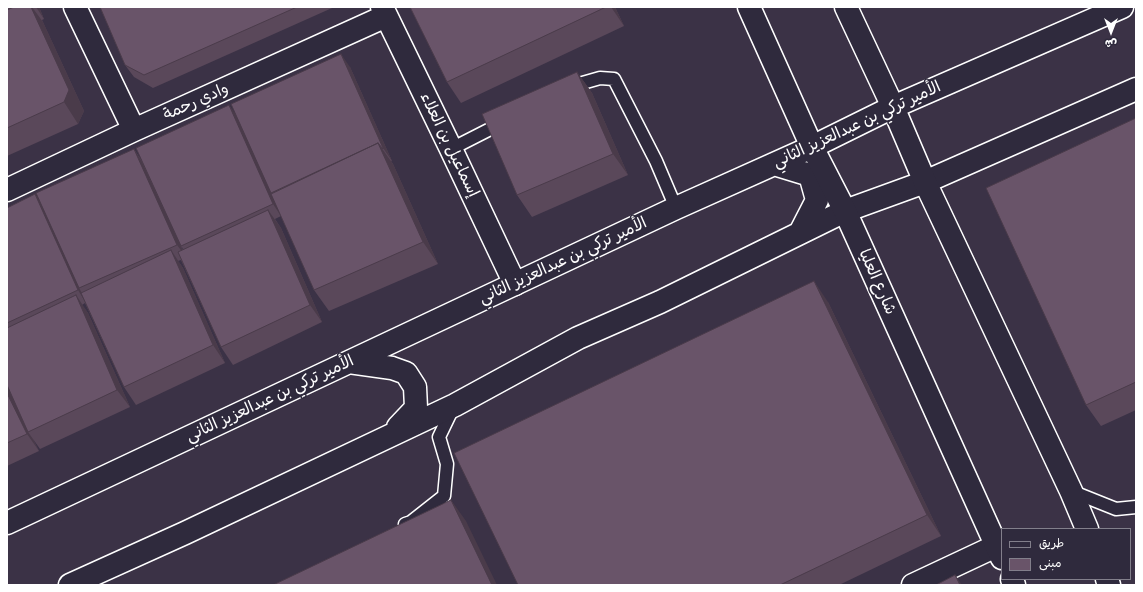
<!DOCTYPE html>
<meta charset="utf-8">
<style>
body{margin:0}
#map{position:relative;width:1143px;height:592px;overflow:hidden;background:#3b3246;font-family:Caveat,"Playpen Sans Arabic",sans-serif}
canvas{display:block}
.frame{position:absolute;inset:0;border:8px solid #fff;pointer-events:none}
.legend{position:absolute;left:1001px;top:528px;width:130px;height:52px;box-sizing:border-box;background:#2f2a3d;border:1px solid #827f8b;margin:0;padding:5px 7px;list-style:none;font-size:12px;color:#fff}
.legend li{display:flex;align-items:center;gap:8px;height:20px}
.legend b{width:20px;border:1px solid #827f8b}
.north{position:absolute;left:1091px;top:12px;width:40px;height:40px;-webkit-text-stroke:3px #2f2a3d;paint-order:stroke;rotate:180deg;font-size:11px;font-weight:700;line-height:16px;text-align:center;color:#fff}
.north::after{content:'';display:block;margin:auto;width:14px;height:18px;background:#fff;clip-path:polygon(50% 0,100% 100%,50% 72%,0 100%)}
</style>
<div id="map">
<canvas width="1143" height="592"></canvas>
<div class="frame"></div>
<ul class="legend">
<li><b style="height:5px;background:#2f2a3d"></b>طريق</li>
<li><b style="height:11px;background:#695469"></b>مبنى</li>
</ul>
<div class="north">ش</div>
</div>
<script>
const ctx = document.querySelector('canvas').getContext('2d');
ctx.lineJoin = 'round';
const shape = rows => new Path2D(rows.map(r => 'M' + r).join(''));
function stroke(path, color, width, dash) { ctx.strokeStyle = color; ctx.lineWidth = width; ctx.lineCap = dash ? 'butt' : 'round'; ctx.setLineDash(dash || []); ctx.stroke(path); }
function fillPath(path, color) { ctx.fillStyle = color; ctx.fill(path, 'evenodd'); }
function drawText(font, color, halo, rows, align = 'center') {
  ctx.font = font + ' Caveat,"Playpen Sans Arabic",sans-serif'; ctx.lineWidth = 3; ctx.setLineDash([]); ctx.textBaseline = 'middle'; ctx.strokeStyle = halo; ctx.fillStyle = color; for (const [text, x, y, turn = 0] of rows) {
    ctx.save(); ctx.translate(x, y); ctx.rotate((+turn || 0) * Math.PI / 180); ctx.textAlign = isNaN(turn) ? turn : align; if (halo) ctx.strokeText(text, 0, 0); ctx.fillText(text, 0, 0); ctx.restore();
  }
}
const service = shape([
 [571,88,579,84,600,78,614,79,656,161,676,208],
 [451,149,502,123],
 [1071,491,1116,509,1136,507],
 [405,524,411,522,444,496,447,464,439,437,453,408]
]);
const minor = shape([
 [75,7,134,130],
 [382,7,451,149,515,284],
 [7,190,134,130,386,16],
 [913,585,996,546]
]);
const tertiary = shape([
 [774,164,810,175,817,200,800,233],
 [349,362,392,368,406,373,415,387,416,408,398,427],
 [7,523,676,208,812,147,893,107,1122,7],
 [70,585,185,533,455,405,578,338,660,302,845,211,925,182,1136,89]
]);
const primary = shape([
 [749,7,812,147,845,211,1002,558],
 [846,7,893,107,925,182,1071,491,1087,529],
 [1012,579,1014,585],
 [1107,579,1109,585]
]);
const wall = shape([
 [7,7,39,7,44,19,42,20,84,111,78,124,7,156],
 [100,7,332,7,332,8,153,88,134,77,125,65],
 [410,7,615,7,624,26,461,103,447,82],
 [350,67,392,161,391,161,393,164,438,264,329,311,314,290,281,216,275,219,281,228,322,322,233,365,221,347,181,260,178,261,183,268,225,363,136,405,124,387,85,303,82,305,88,313,130,407,40,449,33,439,39,451,7,466,7,208,35,194,40,201,134,149,142,161,235,114],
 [155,190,181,246,184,250,183,250],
 [577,72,592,93,628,175,532,217,517,195],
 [1136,118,1136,410,1101,426,1086,405],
 [828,302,941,536,839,585,518,585]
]);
const shadedWall = shape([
 [31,7,32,7,43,22,84,111,78,124,64,102],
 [36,7,39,7,44,19],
 [611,7,615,7,624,26],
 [341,54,350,67,392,161,383,148],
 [577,72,592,93,628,175,613,154],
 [229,105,238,117,281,216,273,204],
 [378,143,393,164,438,264,423,242],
 [134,149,142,162,186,257,177,245],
 [35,194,44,207,79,288,82,293,86,303,78,290],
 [268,210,281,228,322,322,310,305],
 [171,250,183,268,225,363,213,345],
 [814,281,828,302,941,536,927,515],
 [76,295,88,313,130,407,117,390],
 [7,385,28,432,33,439,39,451,27,434,7,393],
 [451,500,466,521,497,585,492,585],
 [955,575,962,585,960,585]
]);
const building = shape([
 [14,7,31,7,69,90,64,102,7,128,7,10,14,7],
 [100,7,297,7,144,75,125,65,100,7],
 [410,7,606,7,447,82,410,7],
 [341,54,383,148,383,149,378,143,271,193,231,104,341,54],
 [577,72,613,154,517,195,482,114,577,72],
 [229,105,273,204,181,246,136,148,229,105],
 [1136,118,1136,382,1086,405,986,188,1136,118],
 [378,143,423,242,314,290,271,194,378,143],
 [134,149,177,245,79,288,36,193,134,149],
 [35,194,78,290,7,323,7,208,35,194],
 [268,210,310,305,221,347,178,252,268,210],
 [171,250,213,345,124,387,81,293,171,250],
 [814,281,927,515,780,585,518,585,454,453,814,281],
 [76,295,117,390,28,432,7,385,7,328,76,295],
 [7,393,27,434,7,443,7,393],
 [451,500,492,585,273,585,451,500],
 [955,575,960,585,936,585,955,575]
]);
const streetNames = [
 ["وادي رحمة",196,102,-24],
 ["الأمير تركي بن عبدالعزيز الثاني",857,125,-25],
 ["إسماعيل بن العلاء",449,145,64],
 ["الأمير تركي بن عبدالعزيز الثاني",563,261,-25],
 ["شارع العليا",877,282,66],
 ["الأمير تركي بن عبدالعزيز الثاني",270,399,-25]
];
stroke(service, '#fff', 15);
stroke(minor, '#fff', 25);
stroke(tertiary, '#fff', 25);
stroke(primary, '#fff', 25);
stroke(service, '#2f2a3d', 12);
stroke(minor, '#2f2a3d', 22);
stroke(tertiary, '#2f2a3d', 22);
stroke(primary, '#2f2a3d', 22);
fillPath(wall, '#5a485a');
fillPath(shadedWall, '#4a3b4a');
fillPath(building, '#695469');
stroke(building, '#4a3b4a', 1);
drawText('16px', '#fff', '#2f2a3d', streetNames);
</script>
